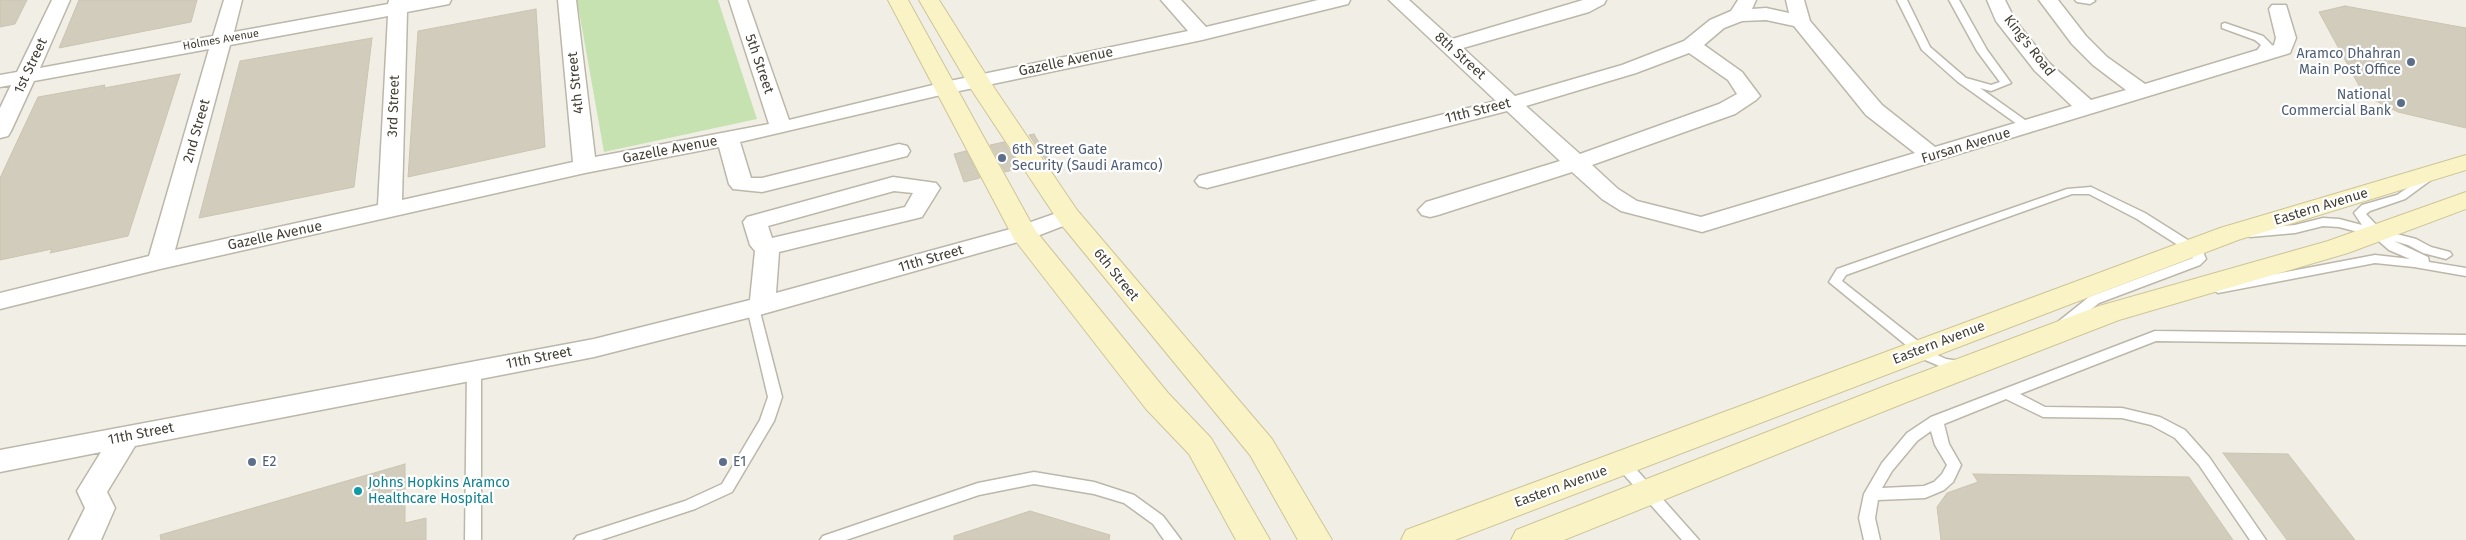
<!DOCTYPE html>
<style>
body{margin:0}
canvas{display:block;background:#f1efe5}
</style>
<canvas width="2466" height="540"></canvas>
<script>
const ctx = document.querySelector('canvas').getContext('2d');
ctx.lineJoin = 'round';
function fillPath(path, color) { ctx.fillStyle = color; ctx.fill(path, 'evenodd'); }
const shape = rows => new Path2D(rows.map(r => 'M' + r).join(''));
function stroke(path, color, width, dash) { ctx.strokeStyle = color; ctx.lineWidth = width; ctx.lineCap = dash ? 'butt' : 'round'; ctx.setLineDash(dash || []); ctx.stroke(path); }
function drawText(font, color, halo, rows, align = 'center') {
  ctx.font = font + ' "Fira Sans",sans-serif'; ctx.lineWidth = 4.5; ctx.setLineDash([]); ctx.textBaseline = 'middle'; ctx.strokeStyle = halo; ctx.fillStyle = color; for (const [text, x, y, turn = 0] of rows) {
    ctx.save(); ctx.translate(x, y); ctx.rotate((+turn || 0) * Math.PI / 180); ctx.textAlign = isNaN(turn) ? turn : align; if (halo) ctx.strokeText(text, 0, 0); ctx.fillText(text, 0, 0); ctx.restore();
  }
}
const green = shape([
 [577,0,718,0,757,119,604,152]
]);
const building = shape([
 [0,0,27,0,15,24,0,27,0,0],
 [79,0,197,0,191,22,59,48,79,0],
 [2345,6,2466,28,2466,128,2398,112,2364,95,2319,12,2345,6],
 [536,9,545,147,408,177,418,31,536,9],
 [372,38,354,187,199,218,240,61,372,38],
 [180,74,128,236,50,253,52,249,0,260,0,178,38,97,105,85,104,88,180,74],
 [1034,134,1050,161,1047,162,1029,135,1034,134],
 [1004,142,1021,168,1005,172,990,145,1004,142],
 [966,151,980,178,964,182,954,154,966,151],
 [2223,453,2288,454,2355,540,2287,540,2223,453],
 [405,464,405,523,426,518,426,540,161,540,160,535,405,464],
 [1973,474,2189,477,2233,540,1941,540,1937,507,1947,493,1978,482,1973,474],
 [1030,511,1110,535,1109,540,954,540,954,536,1030,511]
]);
const service = shape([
 [1897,0,1907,0,1930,47,1966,78,1991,85,2000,82,1977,51,1949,0,1959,0,1987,50,2011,83,1991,91,1980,88,2032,125,2033,127,2032,129,2024,129,1958,82,1922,50,1897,0],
 [2075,0,2094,0,2095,1,2090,4,2077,2,2075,0],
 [2225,23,2263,36,2272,45,2262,58,2254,58,2253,56,2261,45,2255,40,2222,28,2222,24,2225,23],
 [2431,172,2437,175,2435,177,2405,199,2370,211,2366,214,2381,230,2416,239,2431,247,2450,252,2452,255,2446,259,2423,253,2408,245,2394,241,2428,257,2429,262,2466,268,2466,276,2414,267,2375,263,2218,293,2212,289,2218,285,2375,255,2410,259,2389,250,2373,236,2339,227,2323,226,2295,233,2250,237,2244,233,2250,229,2295,225,2323,218,2339,219,2362,225,2354,213,2362,205,2397,195,2431,172],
 [2091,187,2145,213,2202,249,2206,259,2200,265,2099,303,2069,327,2059,327,2057,324,2059,321,2089,297,2193,258,2192,254,2137,219,2089,194,2072,194,1846,275,1842,281,1933,353,1946,359,1967,362,1969,365,1967,368,1962,370,1944,368,1923,359,1829,282,1837,269,2067,189,2091,187],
 [753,304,759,308,782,397,774,421,732,492,695,509,601,540,574,540,577,536,685,501,722,484,760,420,768,397,747,308,753,304],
 [2155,331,2466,335,2466,345,2156,341,2020,394,2045,407,2122,408,2160,417,2185,430,2209,457,2266,540,2250,540,2199,465,2175,438,2151,425,2122,418,2043,417,2006,399,1944,424,1949,444,1961,465,1953,482,1944,490,1925,498,1878,500,1875,518,1880,540,1864,540,1859,518,1864,494,1882,463,1907,433,1931,417,2155,331],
 [1931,431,1935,445,1947,465,1942,474,1934,482,1924,486,1882,488,1892,471,1917,441,1931,431],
 [474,365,479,367,481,370,481,540,465,540,467,370,469,367,474,365],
 [1623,458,1628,460,1699,540,1682,540,1618,468,1616,464,1618,460,1623,458],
 [1034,472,1094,482,1134,495,1163,516,1181,540,1164,540,1153,524,1124,503,1094,494,1034,484,979,495,846,540,820,540,823,536,978,483,1034,472]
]);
const minor = shape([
 [52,0,70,0,40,68,213,36,224,0,242,0,234,32,388,4,389,0,451,0,449,4,407,12,402,200,573,162,558,0,576,0,595,157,769,124,729,0,747,0,789,120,945,82,1188,31,1161,0,1181,0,1206,27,1318,0,1350,0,1348,4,1202,40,945,94,740,142,751,178,762,178,899,144,907,146,910,151,907,156,762,192,733,189,729,184,719,147,585,173,160,269,0,309,0,293,149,256,209,49,34,81,11,131,8,136,0,138,0,108,11,85,0,87,0,75,17,72,52,0],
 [388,16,378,205,175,250,230,45,388,16],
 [1389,0,1409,0,1452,39,1583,0,1606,0,1604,4,1589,12,1463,48,1515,96,1622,65,1684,41,1710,20,1731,11,1738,0,1756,0,1752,9,1766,8,1789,13,1786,0,1804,0,1810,21,1882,105,1935,147,2072,106,2035,71,1996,21,1987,0,2005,0,2015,20,2049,63,2091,100,2126,90,2093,65,2072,44,2039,0,2058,0,2086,36,2107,57,2145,84,2274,45,2276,38,2269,9,2272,5,2286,5,2296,38,2290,53,1702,232,1621,211,1602,199,1572,172,1438,215,1430,217,1422,215,1418,210,1426,202,1560,161,1507,111,1207,188,1199,186,1195,181,1199,176,1496,101,1389,0],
 [1766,20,1794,26,1866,115,1915,153,1701,217,1637,201,1618,189,1592,165,1735,114,1756,100,1760,96,1742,72,1704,45,1724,28,1742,21,1766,20],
 [1689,53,1728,80,1737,94,1719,104,1580,154,1526,106,1636,73,1689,53],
 [893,177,936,183,940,188,922,217,779,252,776,293,1014,228,1068,209,1076,211,1080,216,1076,221,1032,238,763,314,594,357,135,446,107,492,115,508,101,540,69,540,85,508,77,491,101,452,0,472,0,450,594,339,750,300,755,251,750,245,743,222,747,217,893,177],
 [894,191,913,193,905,207,772,238,768,226,894,191]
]);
const secondary = shape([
 [888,0,908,0,1035,230,1168,393,1211,438,1270,540,1236,540,1189,454,1146,409,1014,239,888,0],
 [919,0,939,0,995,89,1077,210,1272,439,1332,540,1298,540,1250,455,1059,222,971,89,919,0],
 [2466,155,2466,170,2238,240,1455,540,1401,540,1406,530,2220,228,2466,155],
 [2466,192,2466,209,2348,253,2119,320,1907,402,1564,540,1511,540,1516,530,1885,386,2099,306,2328,241,2466,192]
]);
const markers = [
 [2411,62,5,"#5c6f8a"],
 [2401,103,5,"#5c6f8a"],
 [1002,158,5,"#5c6f8a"],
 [252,462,5,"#5c6f8a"],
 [723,462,5,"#5c6f8a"],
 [358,491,5,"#0f9aa8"]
];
const farStreetnames = [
 ["Holmes Avenue",221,40,-10]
];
const streetNames = [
 ["King's Road",2029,46,52],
 ["8th Street",1460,56,42],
 ["Gazelle Avenue",1066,62,-12],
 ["5th Street",759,64,71],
 ["1st Street",31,66,-65],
 ["4th Street",576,83,-96],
 ["3rd Street",394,106,-88],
 ["11th Street",1478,111,-14],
 ["2nd Street",197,131,-74],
 ["Fursan Avenue",1966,146,-17],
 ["Gazelle Avenue",670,150,-11],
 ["Eastern Avenue",2321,207,-17],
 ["Gazelle Avenue",275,236,-12],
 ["11th Street",931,259,-16],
 ["6th Street",1116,275,51],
 ["Eastern Avenue",1939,343,-21],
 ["11th Street",539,358,-11],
 ["11th Street",141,434,-11],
 ["Eastern Avenue",1561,487,-20]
];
const serviceNames = [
 ["Aramco Dhahran",2401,54,"right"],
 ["Main Post Office",2401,70,"right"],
 ["National",2391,95,"right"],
 ["Commercial Bank",2391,111,"right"],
 ["6th Street Gate",1012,150],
 ["Security (Saudi Aramco)",1012,166],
 ["E2",262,462],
 ["E1",733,462]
];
const cultureNames = [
 ["Johns Hopkins Aramco",368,483],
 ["Healthcare Hospital",368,499]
];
fillPath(green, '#c6e2b1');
fillPath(building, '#d2ccbc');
stroke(building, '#ccc4af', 1);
stroke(service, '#bcb7a9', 3);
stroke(minor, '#bcb7a9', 3);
stroke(secondary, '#cec598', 2);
fillPath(service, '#fff');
fillPath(minor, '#fff');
fillPath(secondary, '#faf3c6');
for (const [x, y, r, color] of markers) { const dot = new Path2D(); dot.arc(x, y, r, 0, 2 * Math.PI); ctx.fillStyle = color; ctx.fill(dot); stroke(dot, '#fff', 2); }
drawText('11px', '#433f35', '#fff', farStreetnames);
drawText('14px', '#433f35', '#fff', streetNames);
drawText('14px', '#4e5e75', '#fff', serviceNames, 'left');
drawText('14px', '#0d838f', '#fff', cultureNames, 'left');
</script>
